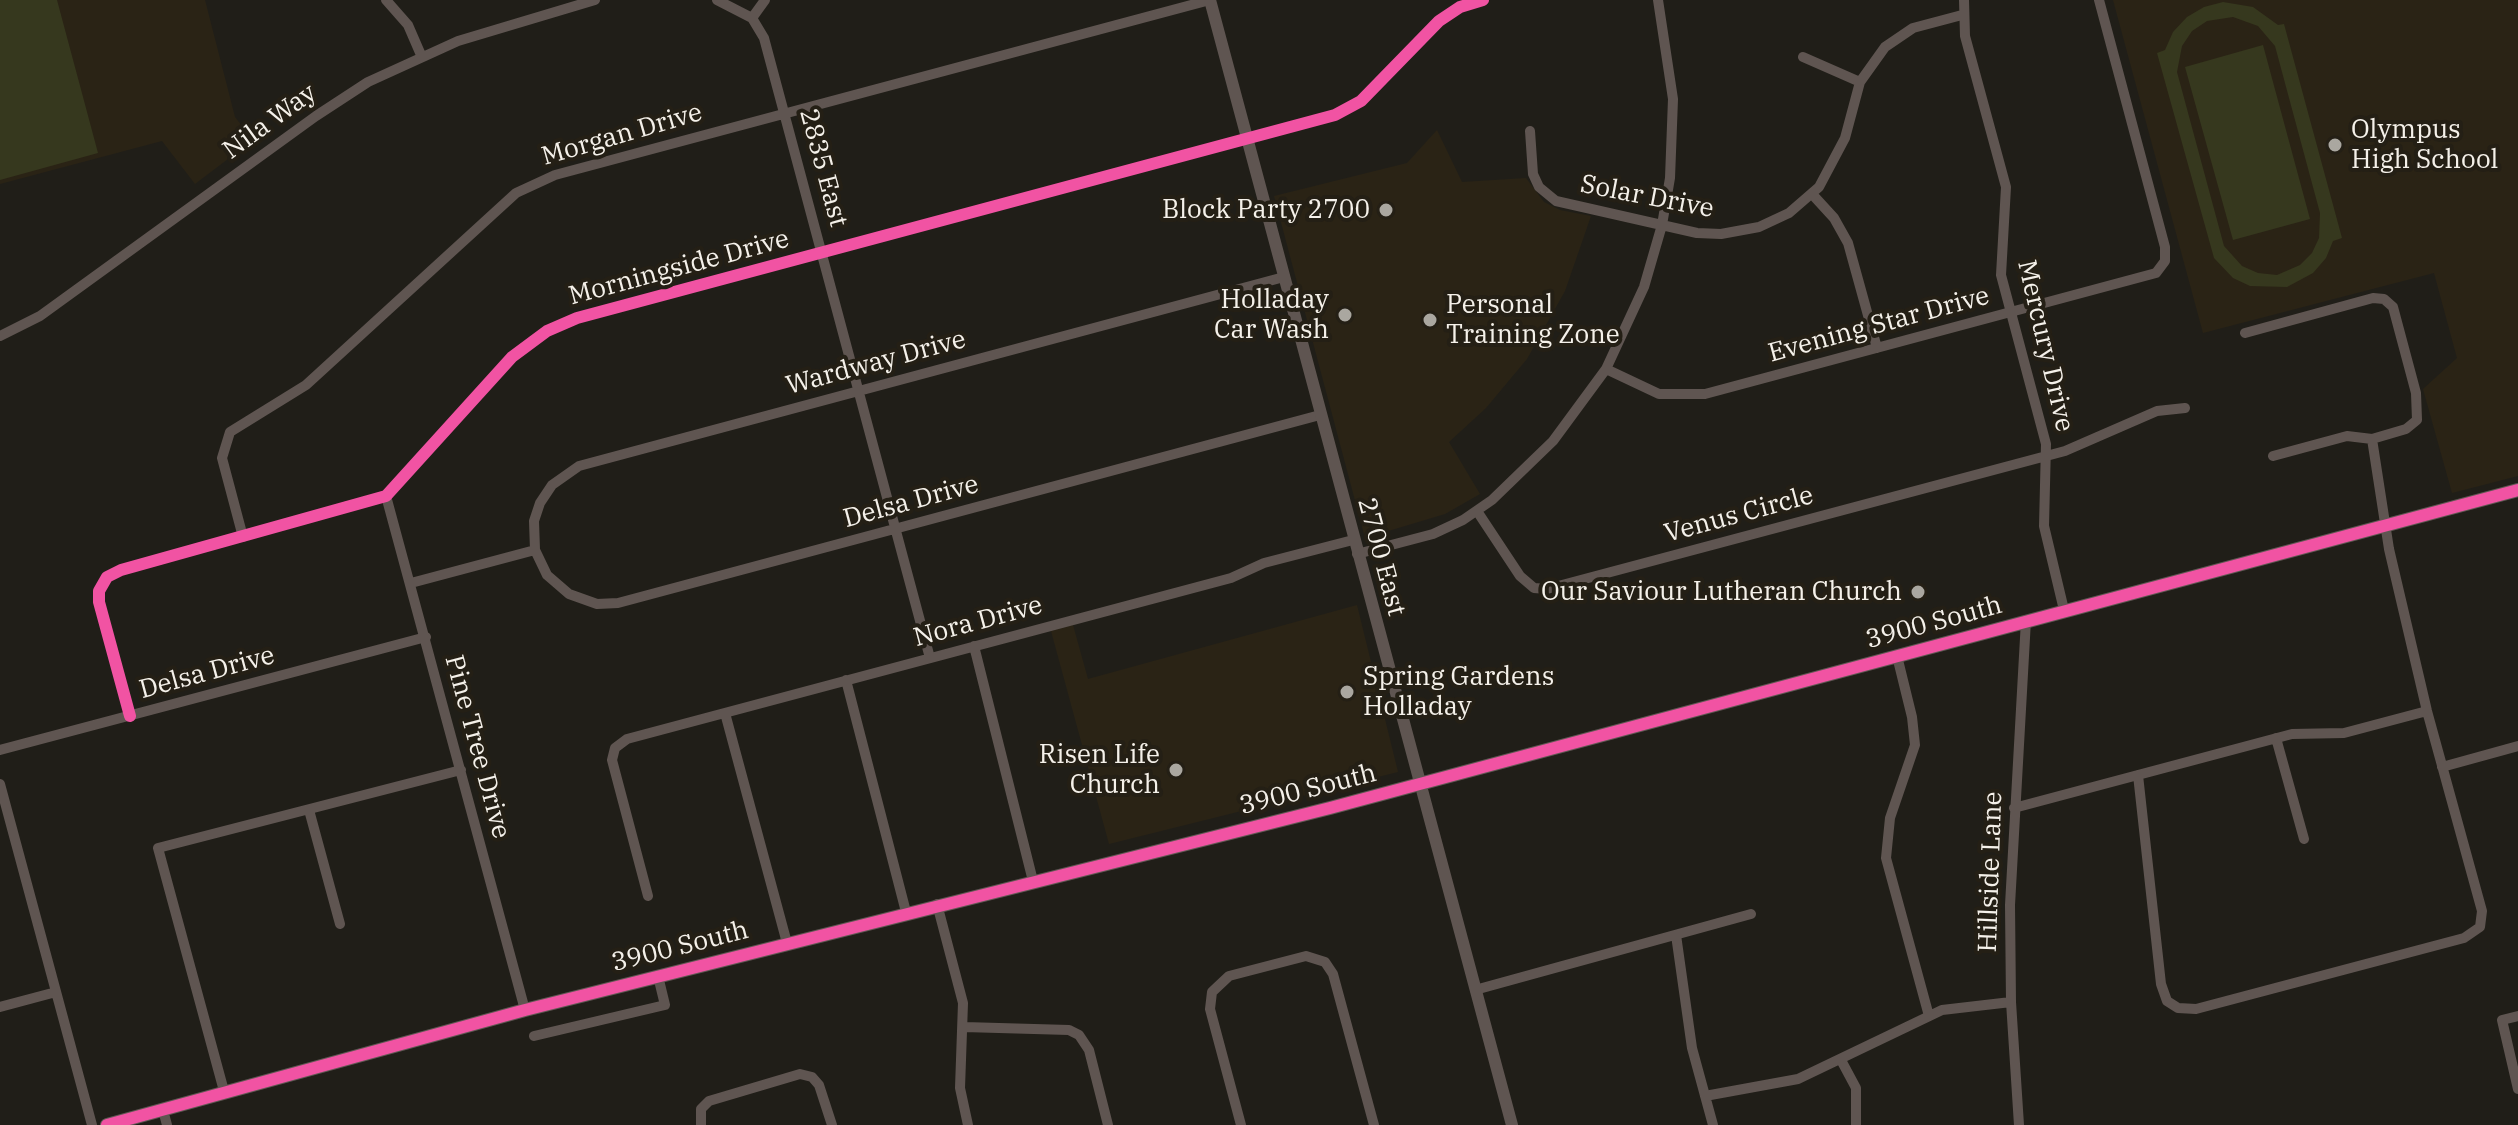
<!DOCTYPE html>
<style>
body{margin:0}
canvas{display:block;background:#201e18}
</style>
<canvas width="2518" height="1125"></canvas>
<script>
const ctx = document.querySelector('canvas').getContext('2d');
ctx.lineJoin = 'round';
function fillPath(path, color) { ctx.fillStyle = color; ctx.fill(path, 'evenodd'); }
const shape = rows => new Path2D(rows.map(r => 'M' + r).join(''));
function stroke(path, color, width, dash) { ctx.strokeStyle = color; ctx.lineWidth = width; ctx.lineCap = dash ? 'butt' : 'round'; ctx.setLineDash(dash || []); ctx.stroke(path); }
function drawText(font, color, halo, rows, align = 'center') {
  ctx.font = font + ' "IBM Plex Serif",serif'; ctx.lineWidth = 8; ctx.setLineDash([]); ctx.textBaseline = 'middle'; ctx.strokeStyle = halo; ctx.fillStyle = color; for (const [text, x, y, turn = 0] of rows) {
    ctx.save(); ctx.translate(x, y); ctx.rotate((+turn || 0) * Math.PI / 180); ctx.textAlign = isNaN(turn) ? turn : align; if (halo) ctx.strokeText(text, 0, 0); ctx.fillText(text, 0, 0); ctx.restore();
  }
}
const built = shape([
 [0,0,205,0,235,117,253,140,195,184,162,141,0,184],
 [2113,0,2518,0,2518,476,2452,493,2423,389,2457,358,2434,273,2203,333],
 [1437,130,1462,182,1526,178,1544,202,1560,210,1591,216,1565,291,1527,359,1486,408,1449,442,1480,494,1445,514,1365,538,1274,196,1407,163],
 [1357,605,1398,772,1109,844,1051,631,1073,625,1088,679]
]);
const green = shape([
 [0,0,57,0,98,153,0,180],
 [2223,2,2253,7,2278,25,2284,24,2342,238,2333,241,2326,258,2313,273,2287,287,2250,286,2233,278,2214,258,2157,53,2165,50,2173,32,2187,17,2204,7],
 [2233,17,2258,26,2275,46,2320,213,2319,238,2312,253,2300,265,2277,275,2258,273,2242,266,2224,246,2177,72,2182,46,2192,31,2207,21],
 [2263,45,2310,219,2233,240,2185,67]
]);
const minor = shape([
 [386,0,408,25,421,55],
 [717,0,752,18,764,38,930,658],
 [1964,0,1965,36,2006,187,2001,275,2046,444,2044,526,2064,610],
 [752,18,765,0],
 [1803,57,1860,82],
 [1530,131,1533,174,1539,187,1556,201,1697,233,1721,234,1759,227,1789,213,1819,187,1845,138,1860,82,1885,47,1913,28,1962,15],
 [1812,194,1834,218,1848,243,1877,348],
 [1284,277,579,466,552,485,540,503,534,521,535,550,547,575,569,594,597,604,618,603,1320,415],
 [2245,333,2373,298,2384,299,2393,307,2416,393,2417,420,2406,429,2372,439,2347,436,2273,456],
 [0,336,40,316,316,116,368,82,458,41,595,0],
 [1606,369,1659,394,1705,394,2156,273,2165,261,2165,247,2099,0],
 [386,496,525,1010],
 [1477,511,1520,576,1534,588,1547,589,2065,451,2157,411,2185,408],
 [243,537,222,458,230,432,306,385,516,193,555,175,1210,0],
 [1357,554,1433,534,1463,520,1492,500,1553,441,1606,369,1644,287,1662,225,1670,178,1673,99,1658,0],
 [411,583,535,550],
 [974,646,1033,881],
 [1897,656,1912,717,1915,745,1890,818,1886,858,1929,1016],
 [846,680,906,912],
 [725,713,787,943],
 [130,716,99,602,99,591,107,577,121,570,386,496,512,357,547,331,577,318,1335,115,1361,101,1439,21,1460,7,1483,0],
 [2276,738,2304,839],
 [0,750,426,637],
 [2442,767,2518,746],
 [2138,775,2161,984,2167,1001,2178,1008,2196,1009,2464,938,2480,927,2482,911,2427,711,2389,549,2372,439],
 [0,784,92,1125],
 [2014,808,2292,734,2344,733,2427,711],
 [309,810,340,924],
 [648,896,612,760,615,748,627,739,1231,578,1264,563,1353,540],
 [937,904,963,1003,960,1088,968,1125],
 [1676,935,1692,1048,1713,1125],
 [1475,990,1751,914],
 [0,1007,56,992],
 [2518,1016,2502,1020,2518,1089],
 [964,1027,1069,1030,1079,1035,1089,1050,1108,1125],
 [534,1036,665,1005,658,976],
 [1841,1060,1856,1088,1856,1125],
 [224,1091,158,848,461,770],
 [1705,1096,1798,1079,1942,1010,2011,1002],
 [163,1110,167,1125],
 [701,1125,701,1109,709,1101,800,1074,812,1077,819,1085,832,1125],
 [1241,1125,1210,1009,1212,992,1229,976,1306,956,1325,962,1333,974,1374,1125],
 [2019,1125,2011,1002,2010,905,2026,620]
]);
const tertiary = shape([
 [1210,0,1512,1125]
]);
const secondary = shape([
 [107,1125,525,1010,1330,808,2518,490]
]);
const cycleway = shape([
 [130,716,99,602,99,591,107,577,121,570,386,496,512,357,547,331,577,318,1335,115,1361,101,1439,21,1460,7,1483,0],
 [107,1125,525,1010,1330,808,2518,490]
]);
const markers = [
 [2335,145,8,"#aaa7a0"],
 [1386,210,8,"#aaa7a0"],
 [1345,315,8,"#aaa7a0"],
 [1430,320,8,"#aaa7a0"],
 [1918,592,8,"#aaa7a0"],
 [1347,692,8,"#aaa7a0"],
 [1176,770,8,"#aaa7a0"]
];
const streetNames = [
 ["Nila Way",270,122,-36],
 ["Morgan Drive",622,135,-16],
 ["2835 East",823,168,75],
 ["Solar Drive",1647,197,11],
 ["Morningside Drive",679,268,-15],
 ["Evening Star Drive",1879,325,-15],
 ["Mercury Drive",2045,346,77],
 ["Wardway Drive",876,363,-15],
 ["Delsa Drive",911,502,-15],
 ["Venus Circle",1739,515,-15],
 ["2700 East",1381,557,75],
 ["Nora Drive",978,622,-15],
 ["3900 South",1934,623,-15],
 ["Delsa Drive",207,673,-15],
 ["Pine Tree Drive",477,747,75],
 ["3900 South",1308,790,-14],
 ["Hillside Lane",1991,872,-88],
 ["3900 South",680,947,-14]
];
const poiNames = [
 ["Olympus",2351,130,"left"],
 ["High School",2351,160,"left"],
 ["Block Party 2700",1370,210],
 ["Holladay",1329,300],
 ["Car Wash",1329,330],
 ["Personal",1446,305,"left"],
 ["Training Zone",1446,335,"left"],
 ["Our Saviour Lutheran Church",1902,592],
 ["Spring Gardens",1363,677,"left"],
 ["Holladay",1363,707,"left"],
 ["Risen Life",1160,755],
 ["Church",1160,785]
];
fillPath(built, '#2a2315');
fillPath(green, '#36381e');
stroke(minor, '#5f5551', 10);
stroke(tertiary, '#5f5551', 12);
stroke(secondary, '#615854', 14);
stroke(cycleway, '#f153a3', 12);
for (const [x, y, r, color] of markers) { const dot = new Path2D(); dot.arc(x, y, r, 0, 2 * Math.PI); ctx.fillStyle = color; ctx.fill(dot); stroke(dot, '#241f15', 3); }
drawText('26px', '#f5f1ea', '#241f15', streetNames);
drawText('26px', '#f5f1ea', '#241f15', poiNames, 'right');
</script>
